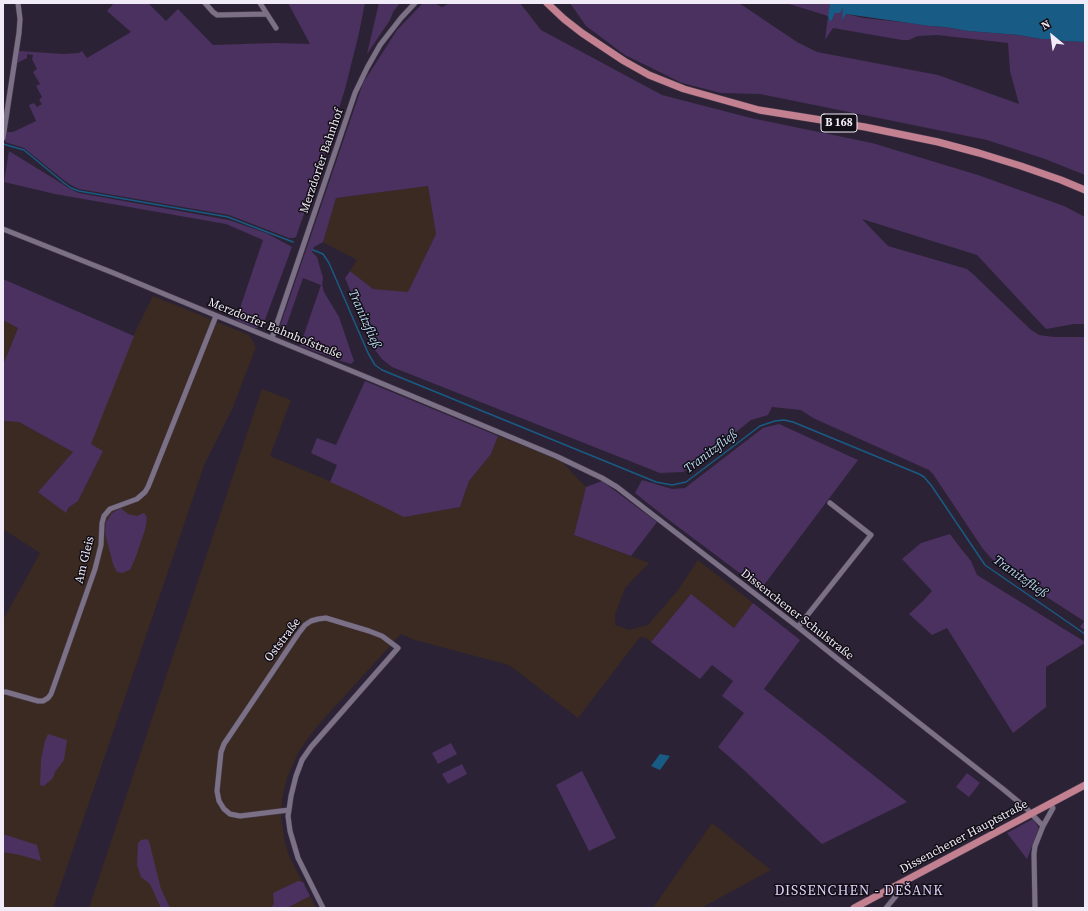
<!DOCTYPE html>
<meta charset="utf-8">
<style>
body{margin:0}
#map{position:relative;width:1088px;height:911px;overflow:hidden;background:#2c2235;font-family:"Source Serif 4",serif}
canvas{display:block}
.frame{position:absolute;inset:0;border:4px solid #f1ebf7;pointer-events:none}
.north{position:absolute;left:1032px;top:16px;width:40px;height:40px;-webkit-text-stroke:3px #120e16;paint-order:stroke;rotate:331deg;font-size:11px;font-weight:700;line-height:16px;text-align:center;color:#f1ebf7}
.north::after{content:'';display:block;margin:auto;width:14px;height:18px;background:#f1ebf7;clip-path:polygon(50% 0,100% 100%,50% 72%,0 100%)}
</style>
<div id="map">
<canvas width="1088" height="911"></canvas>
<div class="frame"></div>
<div class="north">N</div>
</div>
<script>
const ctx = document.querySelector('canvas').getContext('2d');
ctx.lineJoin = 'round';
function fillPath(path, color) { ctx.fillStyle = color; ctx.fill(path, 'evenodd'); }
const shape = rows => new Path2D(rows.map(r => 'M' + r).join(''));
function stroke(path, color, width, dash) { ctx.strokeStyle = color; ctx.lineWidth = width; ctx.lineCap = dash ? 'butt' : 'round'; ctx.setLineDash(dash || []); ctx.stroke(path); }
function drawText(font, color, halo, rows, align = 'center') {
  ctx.font = font + ' "Source Serif 4",serif'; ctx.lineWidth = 3; ctx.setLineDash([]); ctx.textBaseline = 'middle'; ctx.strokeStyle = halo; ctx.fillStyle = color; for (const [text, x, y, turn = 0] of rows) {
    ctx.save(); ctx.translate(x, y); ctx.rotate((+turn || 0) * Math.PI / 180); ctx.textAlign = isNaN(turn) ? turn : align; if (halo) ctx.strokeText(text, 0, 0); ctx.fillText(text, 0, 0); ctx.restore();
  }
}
const commercial = shape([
 [428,186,436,234,408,293,373,289,350,271,357,260,323,242,336,198],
 [153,296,249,335,256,347,233,407,205,463,53,908,3,908,3,620,40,553,3,529,3,421,19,422,73,452,38,492,68,508,78,501,103,451,82,439],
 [3,320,18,327,3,365],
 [262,389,291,400,270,456,353,491,404,516,460,507,469,481,491,454,498,436,561,461,586,487,574,535,649,563,625,588,615,615,615,625,629,630,648,625,678,590,698,560,753,603,734,628,691,594,651,642,646,638,640,637,578,718,509,665,415,640,401,634,319,724,309,737,298,753,287,778,282,800,281,817,285,842,289,856,316,908,89,908],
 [712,823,771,870,701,908,653,908]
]);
const green = shape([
 [114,3,148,3,166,21,178,9,213,45,275,43,310,44,288,3,365,3,359,33,345,89,324,156,296,237,293,238,289,238,229,215,79,189,71,185,65,181,24,148,5,142,7,132,13,132,36,121,29,105,34,103,37,107,42,104,39,100,42,97,36,86,40,84,33,72,37,69,32,59,33,55,27,54,27,58,17,63,19,51,63,54,79,53,82,51,87,58,131,32,107,11],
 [379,3,400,3,393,12,390,20,367,54],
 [423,3,434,3,442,7,450,3,520,3,541,30,662,95,751,118,872,143,978,175,1064,206,1085,217,1085,324,1074,324,1046,329,977,255,862,219,888,246,967,269,974,275,1030,329,1039,335,1054,337,1085,337,1085,630,1080,627,1084,621,1000,567,991,558,983,549,933,474,929,470,813,418,801,410,772,407,768,415,751,420,695,465,683,472,660,473,392,367,382,359,375,350,345,278,350,271,373,289,408,292,436,234,428,186,336,198,323,242,314,247,312,252,317,257,323,278,322,284,324,292,339,317,354,361,351,364,341,361,300,346,321,285,303,278,282,338,278,332,363,83,397,30],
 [570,3,739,3,797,42,817,52,938,75,1019,104,1010,71,1008,43,937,35,918,36,909,40,902,40,833,28,825,40,828,16,786,3,830,3,828,20,832,20,835,13,843,7,843,21,844,16,846,14,864,18,918,24,930,26,945,27,968,31,1019,35,1041,39,1053,39,1064,41,1085,42,1085,175,1045,159,987,140,760,94,721,93,682,83,625,55,586,26],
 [9,151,56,180,70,189,79,193,229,220,266,233,292,247,262,328,259,326,257,328,254,328,236,320,263,240,226,224,55,194,4,182],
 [3,279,134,336,91,444,103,451,78,501,68,508,66,513,38,492,73,452,19,422,3,421,3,365,18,328,3,320],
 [365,381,498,436,491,454,469,481,460,507,404,517,353,492,330,482,337,465,311,453,317,438,336,445],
 [779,424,858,460,761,589,665,517,635,493,642,480,672,489,685,488,763,428],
 [602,481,657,522,631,556,574,535,586,487],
 [121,508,128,514,137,516,144,513,147,517,145,530,135,559,130,570,122,573,117,572,113,564,105,533,106,522,112,513],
 [950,534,959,546,971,561,977,575,1085,642,1085,643,1046,667,1046,707,1013,733,947,628,932,635,909,614,923,601,932,591,902,559,921,543],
 [691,594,734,628,753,603,800,640,764,689,823,735,907,802,822,844,743,769,718,747,744,713,722,696,733,681,712,665,700,679,651,642],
 [48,734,67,740,64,760,55,772,53,778,44,786,40,785,41,759,45,741],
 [451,743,457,754,438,764,432,753],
 [462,764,467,774,448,784,442,774],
 [582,771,616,838,589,851,556,785],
 [967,773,980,783,969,797,956,787],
 [1033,819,1039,828,1027,859,1007,833],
 [3,834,37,845,41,861,20,855,3,852],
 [146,839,149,841,161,889,170,908,161,908,150,884,141,877,137,865,138,843,141,840],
 [298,881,303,882,310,896,308,897,287,908,273,908,272,905,274,905,273,893]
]);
const water = shape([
 [830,3,1085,3,1085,42,1064,41,1053,39,1041,39,1019,35,968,31,945,27,930,26,846,14,842,21,843,7,840,13,835,13,832,20,829,21,828,16],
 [660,754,670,756,660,770,651,766]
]);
const stream = shape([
 [3,144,24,150,64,183,71,188,79,191,228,217,293,242],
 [313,250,323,254,329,263,368,353,375,365,382,370,656,482,672,485,686,482,760,426,775,421,784,420,793,422,919,474,924,477,931,485,985,565,1085,634]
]);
const minor = shape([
 [205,3,213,12,217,15,267,14,260,3],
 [267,14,276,28],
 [3,138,19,33,20,19,18,3],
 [3,229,116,274,210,313,359,374,556,456,602,478,617,487,644,508,798,627,839,660,1003,789,1026,808,1043,826],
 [272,338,355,93,367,68,380,45,401,18,415,3],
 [798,627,871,535,830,503],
 [3,692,6,692,38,701,43,701,48,698,51,694,56,680,95,569,101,545,102,523,104,516,110,509,137,499,145,492,148,487,216,316],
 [289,810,240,816,230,814,224,809,219,801,217,791,221,752,224,744,298,634,305,625,311,621,318,619,326,618,369,631,382,636,398,648,311,747,302,760,296,776,291,796,289,810,288,816,290,831,298,858,323,908],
 [886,908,896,896,898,889,898,885],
 [1035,908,1034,854,1035,846,1043,826,1053,808,1050,803]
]);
const major = shape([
 [547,3,564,19,582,33,624,61,649,75,684,89,759,110,865,127,938,142,979,153,1021,166,1061,180,1085,190],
 [854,908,1085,785]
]);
const shields = [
 [839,123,36]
];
const shieldNames = [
 ["B 168",839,123]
];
const streetNames = [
 ["Merzdorfer Bahnhof",322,161,-71],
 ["Merzdorfer Bahnhofstraße",275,329,22],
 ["Am Gleis",85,560,-76],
 ["Dissenchener Schulstraße",797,615,38],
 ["Oststraße",283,640,-53],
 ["Dissenchener Hauptstraße",964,837,-28]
];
const waterNames = [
 ["Tranitzfließ",364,319,66],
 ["Tranitzfließ",711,452,-37],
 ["Tranitzfließ",1020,577,35]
];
const quarterNames = [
 ["DISSENCHEN - DEŠANK",859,891]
];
fillPath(commercial, '#3b2a21');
fillPath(green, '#4b315f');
fillPath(water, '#185b84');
stroke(stream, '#185b84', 1.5);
stroke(minor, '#453c4c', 6);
stroke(major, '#453c4c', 8);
stroke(minor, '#7b7086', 5);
stroke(major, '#c28090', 7);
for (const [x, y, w] of shields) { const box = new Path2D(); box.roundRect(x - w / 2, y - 9, w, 18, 3); ctx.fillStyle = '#120e16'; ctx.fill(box); stroke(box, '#f1ebf7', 1); }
drawText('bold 11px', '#f1ebf7', null, shieldNames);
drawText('12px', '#f1ebf7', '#120e16', streetNames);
drawText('italic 13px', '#b9daf3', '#120e16', waterNames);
ctx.letterSpacing = '1px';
drawText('14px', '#e2d1fb', '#120e16', quarterNames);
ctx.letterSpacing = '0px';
</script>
